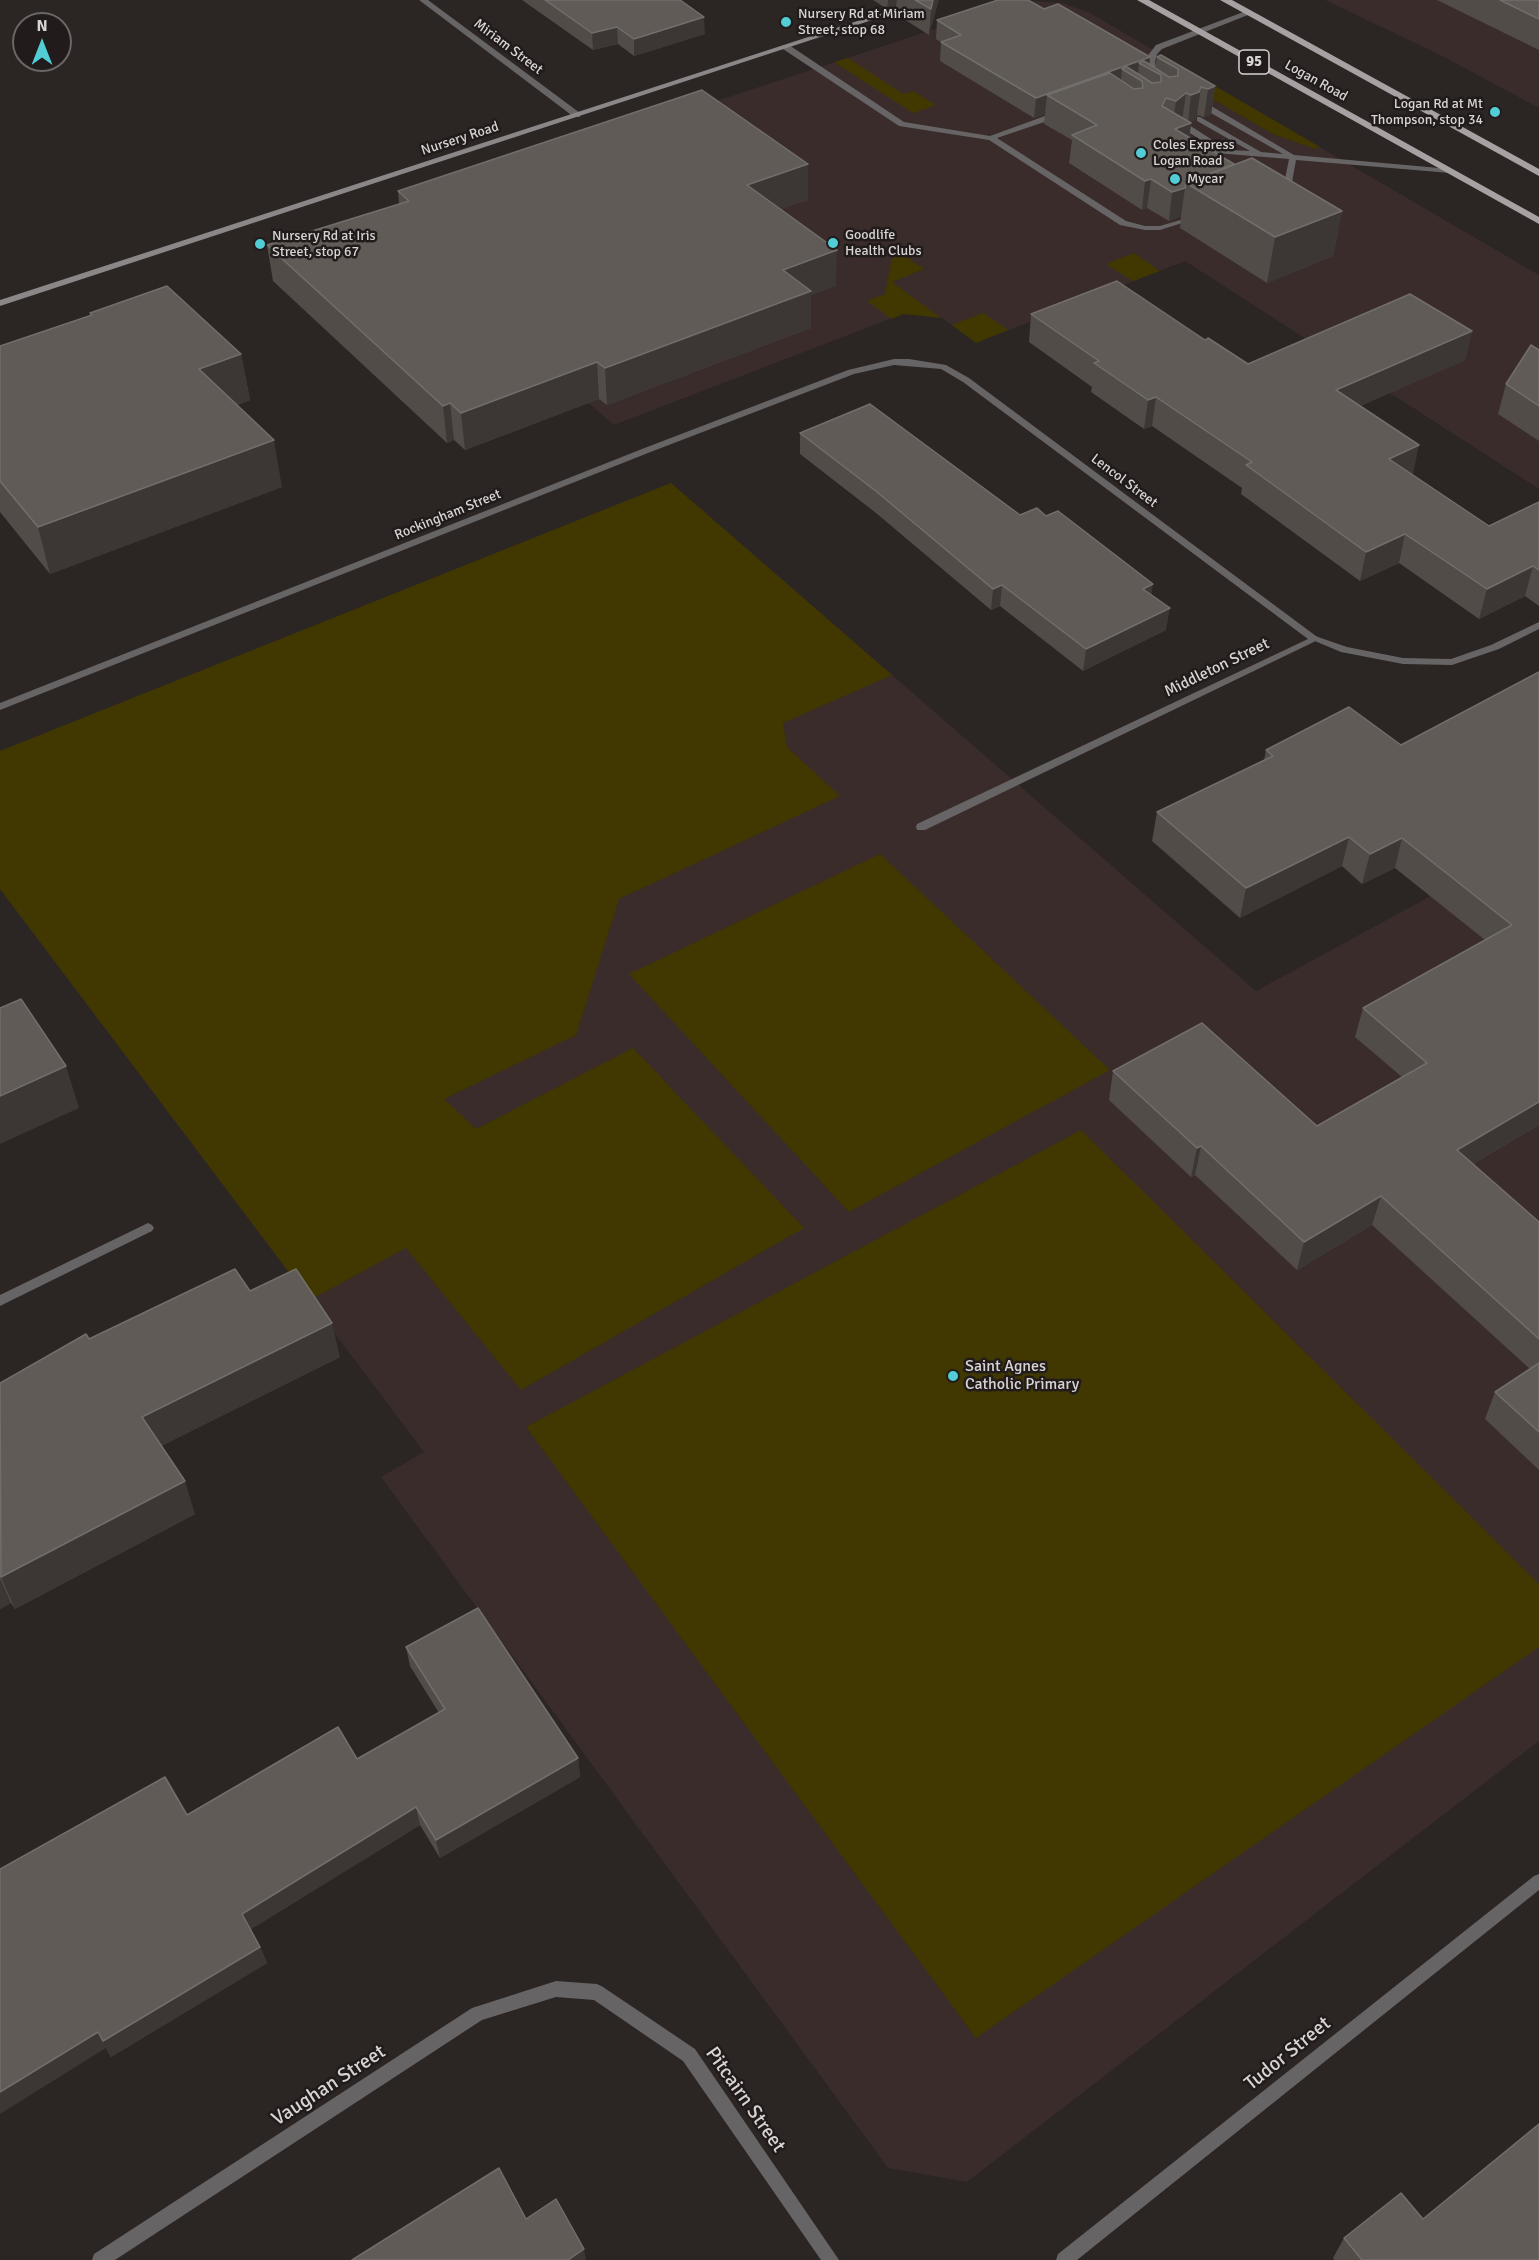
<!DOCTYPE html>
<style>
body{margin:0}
#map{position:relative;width:1539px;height:2260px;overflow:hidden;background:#2b2524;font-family:Signika,sans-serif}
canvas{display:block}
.north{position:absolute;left:12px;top:12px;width:60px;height:60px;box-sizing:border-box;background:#211c1b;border:2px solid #6a6665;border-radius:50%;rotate:0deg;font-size:16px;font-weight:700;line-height:24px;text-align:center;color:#d8d4d3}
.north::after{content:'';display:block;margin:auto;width:21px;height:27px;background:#52ccd5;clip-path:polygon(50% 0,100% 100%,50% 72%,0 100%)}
</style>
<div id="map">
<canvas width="1539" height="2260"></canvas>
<div class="north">N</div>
</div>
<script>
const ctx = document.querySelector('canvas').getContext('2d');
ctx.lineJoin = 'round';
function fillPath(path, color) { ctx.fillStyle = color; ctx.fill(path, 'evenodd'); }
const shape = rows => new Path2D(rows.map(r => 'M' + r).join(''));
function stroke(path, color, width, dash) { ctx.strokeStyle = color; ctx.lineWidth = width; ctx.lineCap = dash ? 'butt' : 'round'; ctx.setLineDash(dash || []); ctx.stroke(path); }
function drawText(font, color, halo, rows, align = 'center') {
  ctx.font = font + ' Signika,sans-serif'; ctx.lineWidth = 5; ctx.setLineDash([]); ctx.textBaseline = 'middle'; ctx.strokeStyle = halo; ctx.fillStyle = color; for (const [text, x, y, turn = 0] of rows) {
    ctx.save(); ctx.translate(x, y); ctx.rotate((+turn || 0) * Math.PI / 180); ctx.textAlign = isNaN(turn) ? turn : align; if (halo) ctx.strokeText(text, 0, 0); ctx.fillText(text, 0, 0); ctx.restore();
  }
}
const built = shape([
 [1325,0,1539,0,1539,108,1442,56],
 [1033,1,1063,3,1090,13,1539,275,1539,489,1185,261,976,343,942,318,903,314,614,425,444,279,689,110,1005,6],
 [671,483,1256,991,1539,837,1539,1741,967,2182,888,2168,381,1477,424,1452,0,889,0,751]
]);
const green = shape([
 [848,58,903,94,913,91,936,105,913,113,834,62],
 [1177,64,1320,147,1315,149,1273,134,1195,89,1182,75],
 [893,251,900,252,924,269,892,282,941,318,903,314,892,319,867,301,885,294],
 [1134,253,1160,271,1133,281,1106,264],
 [983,313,1008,330,976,343,952,325],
 [671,483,892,675,783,723,787,747,840,796,619,899,576,1035,444,1099,476,1129,633,1048,804,1228,521,1390,406,1248,310,1300,0,889,0,751],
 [880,854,1110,1070,849,1212,629,974],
 [1081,1130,1539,1584,1539,1647,976,2038,526,1427]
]);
const lane = shape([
 [1246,11,1253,13,1162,49,1157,54,1155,62,1157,71,1164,79,1163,81,1157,81,1149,71,1147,62,1149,54,1156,45,1246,11],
 [783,45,789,45,904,122,990,136,1056,112,1062,112,1062,116,997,138,1126,221,1145,226,1160,226,1194,216,1198,218,1160,230,1145,230,1120,225,989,140,899,126,783,49,783,45],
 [1195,100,1201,100,1294,155,1450,169,1454,171,1450,173,1296,160,1292,182,1277,188,1271,188,1271,184,1285,179,1289,159,1191,151,1190,149,1194,147,1216,149,1180,127,1180,123,1186,123,1228,150,1250,151,1197,121,1197,117,1200,117,1261,152,1283,154,1195,104,1195,100],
 [1539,622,1539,629,1499,649,1452,665,1403,664,1341,652,1310,639,1315,636,1347,647,1403,658,1451,659,1491,645,1539,622]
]);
const street = shape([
 [419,0,428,0,580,113,580,117,574,117,419,0],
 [894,359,909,359,946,365,969,378,1320,639,925,830,917,830,916,827,917,824,1308,639,963,382,941,369,894,365,854,374,648,453,0,710,0,703,642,449,848,370,894,359],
 [148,1223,152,1225,154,1228,152,1231,0,1306,0,1295,148,1223],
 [1539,1874,1539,1890,1077,2260,1056,2260,1058,2254,1534,1876,1539,1874],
 [556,1981,597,1984,603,1987,695,2049,839,2260,821,2260,683,2061,594,2000,556,1997,482,2020,115,2260,92,2260,94,2254,472,2008,556,1981]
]);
const secondary = shape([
 [922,0,933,0,0,306,0,300,922,0]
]);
const primary = shape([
 [1137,0,1149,0,1539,217,1539,224,1137,0],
 [1220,0,1232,0,1539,169,1539,176,1220,0]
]);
const wall = shape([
 [522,0,680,0,705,34,634,56,618,44,593,50],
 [873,0,933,0,929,35,896,14,896,6,887,9],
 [1437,0,1539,0,1539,50],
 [1044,9,1155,68,1157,57,1215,86,1211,115,1204,117,1197,115,1195,120,1190,122,1190,138,1234,164,1342,211,1333,256,1267,283,1180,228,1181,216,1169,221,1147,208,1142,210,1069,163,1072,140,1044,124,1045,114,1034,118,940,61,941,42,936,39,937,20],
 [398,191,808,200,780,209,836,286,811,295,811,328,607,405,599,399,465,450,454,440,447,443,273,281,267,245,399,204],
 [90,313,241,354,250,400,237,405,282,487,50,574,0,512,0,346,91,316],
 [1031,314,1205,340,1248,364,1472,331,1465,360,1360,406,1412,474,1489,526,1539,502,1539,606,1525,596,1479,619,1399,563,1360,581,1241,494,1242,488,1152,426,1144,429,1091,392,1092,387,1029,342],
 [1539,350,1539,441,1498,414,1506,384],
 [800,433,1020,515,1151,595,1166,630,1083,671,1000,606,991,610,876,513,800,454],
 [1539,672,1539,1125,1473,1164,1539,1222,1539,1470,1485,1419,1495,1392,1530,1369,1372,1225,1297,1270,1195,1175,1191,1177,1109,1100,1113,1071,1317,1126,1402,1077,1355,1037,1363,1008,1485,940,1395,868,1362,884,1342,866,1240,918,1152,841,1157,812,1264,760,1266,750,1401,745],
 [250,1291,340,1357,161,1446,195,1514,15,1609,11,1603,0,1609,0,1383],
 [406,1647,578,1758,580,1777,440,1858,420,1825,251,1929,260,1947,267,1963,111,2057,106,2048,187,1815,357,1759,439,1713,410,1666],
 [1423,2219,1539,2260,1334,2260,1333,2258,1344,2238]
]);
const shadedWall = shape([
 [888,0,897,0,896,6,887,9],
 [933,0,939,0,929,35,931,9],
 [704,17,705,34,634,56,634,39],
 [617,27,618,44,593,50,592,33],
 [1150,57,1149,68,1139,63,1138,78,1122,69,1120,87,1047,95,1045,114,1034,118,1036,98],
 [1215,86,1211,115,1204,117,1208,89],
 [1201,87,1197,115,1195,120,1188,123,1191,95],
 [1186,93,1182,121,1172,129,1176,101],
 [1191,123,1188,152,1175,129],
 [808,164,808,200,747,221,747,185],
 [1151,179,1147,208,1142,210,1145,181],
 [1185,188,1181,216,1169,221,1172,192],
 [1342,211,1333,256,1267,283,1275,237],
 [837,250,836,286,811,295,811,328,607,405,605,368,783,270],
 [1472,331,1465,360,1330,419,1336,390],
 [241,354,250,400,208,416,199,369],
 [597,362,599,399,465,450,461,413],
 [1156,397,1152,426,1144,429,1148,400],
 [450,403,454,440,447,443,443,406],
 [274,440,282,487,50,574,38,527],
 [1419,445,1413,474,1382,488,1389,459],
 [1405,534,1399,563,1360,581,1366,552],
 [1533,566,1525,596,1479,619,1487,589],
 [1153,584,1150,606,1143,589],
 [1002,585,1000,606,991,610,993,589],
 [1170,608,1166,630,1083,671,1086,649],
 [1349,837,1342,866,1240,918,1246,888],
 [1402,838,1395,868,1362,884,1370,854],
 [66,1066,79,1108,0,1144,0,1096],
 [1539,1102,1539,1125,1447,1179,1457,1150],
 [1201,1146,1195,1175,1191,1177,1197,1148],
 [1381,1196,1372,1225,1297,1270,1304,1242],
 [332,1323,340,1357,153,1450,142,1417],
 [185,1481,195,1514,15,1609,1,1577],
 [0,1578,11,1603,0,1609],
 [578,1758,580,1777,440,1858,436,1840],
 [416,1807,420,1825,248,1931,242,1914],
 [260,1947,267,1963,111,2057,106,2048,0,2114,0,2092,98,2032],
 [584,2249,586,2260,568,2260]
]);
const building = shape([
 [545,0,680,0,704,17,634,39,617,27,592,33,545,0],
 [915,0,933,0,931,9,915,0],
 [998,0,1028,0,1044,9,1058,4,1150,57,1036,98,941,42,961,35,937,20,998,0],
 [1500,0,1539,0,1539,19,1500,0],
 [1161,55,1215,86,1208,89,1201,87,1199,92,1191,95,1186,93,1176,101,1166,98,1162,106,1191,123,1175,129,1234,164,1186,183,1185,188,1172,192,1151,179,1145,181,1072,135,1097,125,1047,95,1110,73,1134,89,1143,88,1142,81,1122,69,1127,67,1152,83,1161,82,1161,75,1139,63,1144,61,1169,77,1178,76,1178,69,1157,57,1161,55],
 [702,90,808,164,747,185,837,250,783,270,811,291,605,368,597,362,461,413,450,403,443,406,267,245,409,201,398,191,702,90],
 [1252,158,1342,211,1275,237,1186,183,1252,158],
 [1117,281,1205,340,1208,338,1248,364,1410,294,1472,331,1336,390,1419,445,1389,459,1489,526,1539,502,1539,570,1533,566,1487,589,1405,534,1366,552,1246,465,1252,462,1156,397,1148,400,1094,363,1099,361,1031,314,1117,281],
 [167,286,241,354,199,369,274,440,38,527,0,481,0,346,92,315,90,313,167,286],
 [1531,345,1539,350,1539,406,1506,384,1531,345],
 [870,404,1020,515,1037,508,1046,516,1058,511,1153,584,1143,589,1170,608,1086,649,1002,585,993,589,877,492,800,433,870,404],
 [1539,672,1539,1102,1457,1150,1539,1222,1539,1339,1381,1196,1304,1242,1201,1146,1197,1148,1113,1071,1202,1023,1317,1126,1427,1063,1363,1008,1512,925,1402,838,1370,854,1349,837,1246,888,1157,812,1273,756,1266,750,1349,707,1401,745,1539,672],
 [21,999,66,1066,0,1096,0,1008,21,999],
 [235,1269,250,1291,296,1269,332,1323,142,1417,185,1481,1,1577,0,1383,86,1334,89,1339,235,1269],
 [1539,1363,1539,1432,1495,1392,1539,1363],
 [478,1608,578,1758,436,1840,416,1807,242,1914,260,1947,103,2041,98,2032,0,2092,0,1869,165,1777,187,1815,338,1727,357,1759,445,1709,406,1647,478,1608],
 [1539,2124,1539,2260,1362,2260,1344,2238,1401,2193,1423,2219,1539,2124],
 [499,2168,526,2219,556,2199,584,2249,568,2260,352,2260,499,2168]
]);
const markers = [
 [786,22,6,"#52ccd5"],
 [1495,112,6,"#52ccd5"],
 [1141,153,6,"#52ccd5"],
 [1175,179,6,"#52ccd5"],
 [833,243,6,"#52ccd5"],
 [260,244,6,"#52ccd5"],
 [953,1376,6,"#52ccd5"]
];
const farPoinames = [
 ["Nursery Rd at Miriam",798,14],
 ["Street, stop 68",798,30],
 ["Logan Rd at Mt",1483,104,"right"],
 ["Thompson, stop 34",1483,120,"right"],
 ["Coles Express",1153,145],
 ["Logan Road",1153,161],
 ["Mycar",1187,179],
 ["Goodlife",845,235],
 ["Health Clubs",845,251],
 ["Nursery Rd at Iris",272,236],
 ["Street, stop 67",272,252]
];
const farStreetnames = [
 ["Miriam Street",508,47,37],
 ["Logan Road",1316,81,29],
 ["Nursery Road",460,139,-18],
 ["Lencol Street",1124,481,37],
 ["Rockingham Street",448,515,-22]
];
const shields = [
 [1254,62,30]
];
const shieldNames = [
 ["95",1254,62]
];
const streetNames = [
 ["Middleton Street",1217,668,-26]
];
const poiNames = [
 ["Saint Agnes",965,1367],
 ["Catholic Primary",965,1385]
];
const nearStreetnames = [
 ["Tudor Street",1288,2054,-39],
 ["Vaughan Street",329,2086,-33],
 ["Pitcairn Street",745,2100,55]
];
fillPath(built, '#392c2a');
fillPath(green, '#413700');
fillPath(lane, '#676465');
fillPath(street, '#676465');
fillPath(secondary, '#8b8688');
fillPath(primary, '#a7a1a3');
fillPath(wall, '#514c48');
fillPath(shadedWall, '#3c3634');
fillPath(building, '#605b57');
stroke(building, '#726e6b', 1.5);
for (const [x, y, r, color] of markers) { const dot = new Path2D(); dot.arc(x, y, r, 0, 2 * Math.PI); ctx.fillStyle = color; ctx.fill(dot); stroke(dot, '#211c1b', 2); }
drawText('14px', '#d8d4d3', '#211c1b', farPoinames, 'left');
drawText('14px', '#d8d4d3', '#211c1b', farStreetnames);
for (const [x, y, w] of shields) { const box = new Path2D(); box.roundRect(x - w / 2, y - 12, w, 24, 4.5); ctx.fillStyle = '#211c1b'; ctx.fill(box); stroke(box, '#d8d4d3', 1.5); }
drawText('bold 15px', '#d8d4d3', null, shieldNames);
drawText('16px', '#d8d4d3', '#211c1b', streetNames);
drawText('16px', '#d8d4d3', '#211c1b', poiNames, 'left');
drawText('20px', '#d8d4d3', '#211c1b', nearStreetnames);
</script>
